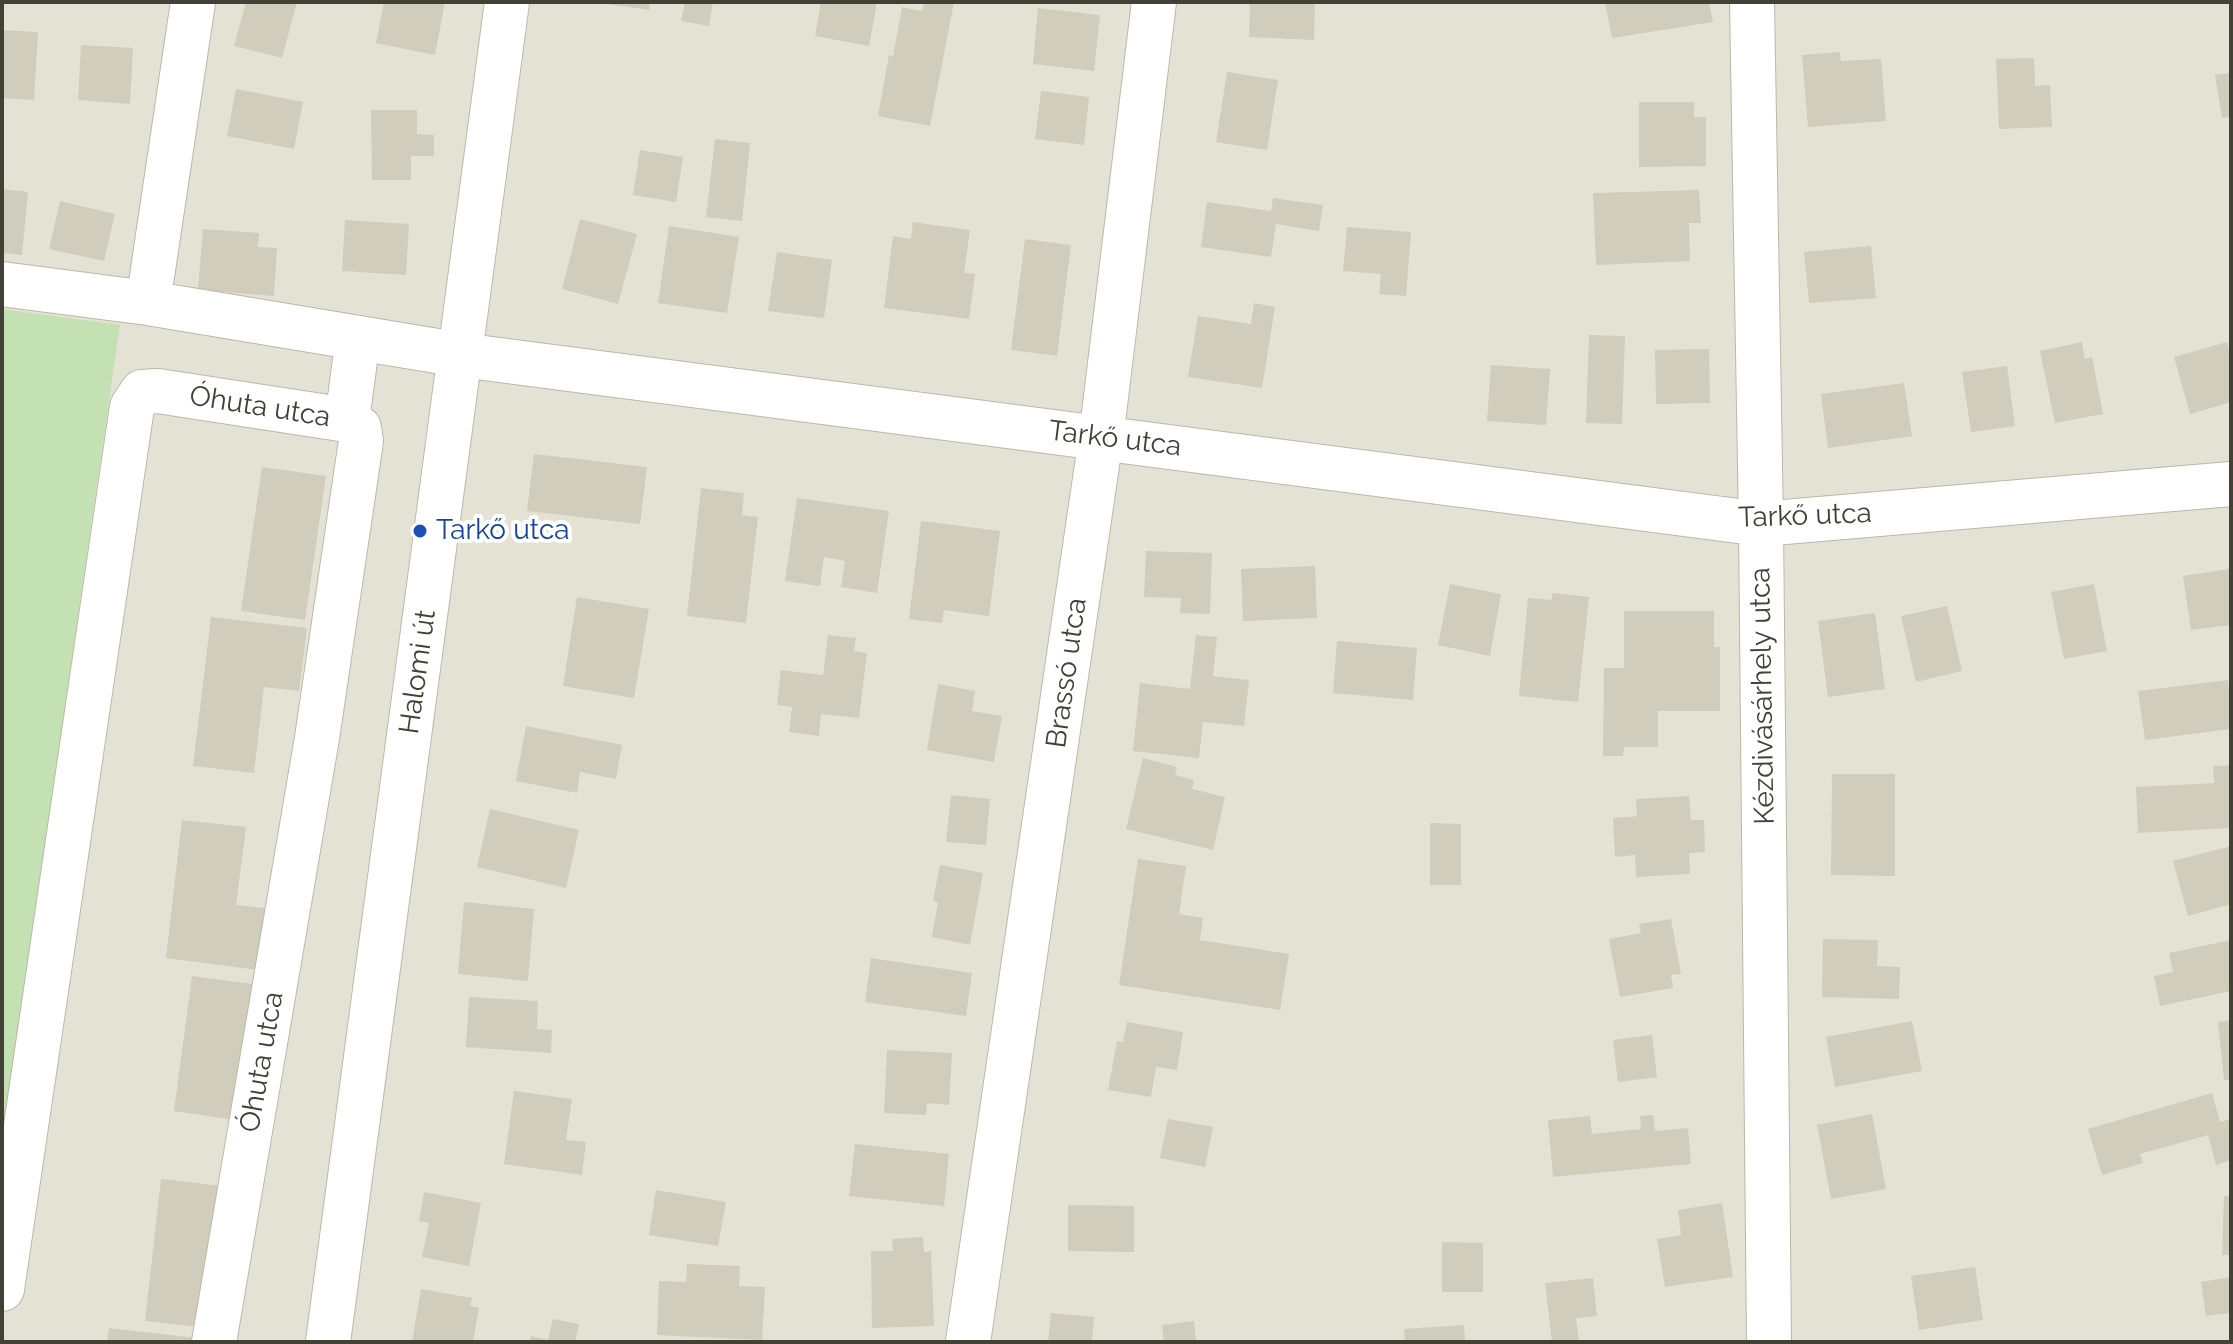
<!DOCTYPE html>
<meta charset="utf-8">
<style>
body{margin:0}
#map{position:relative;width:2233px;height:1344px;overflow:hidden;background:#f1efe6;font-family:Raleway,sans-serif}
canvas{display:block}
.frame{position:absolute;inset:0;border:4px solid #434036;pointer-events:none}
</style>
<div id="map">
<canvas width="2233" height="1344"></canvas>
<div class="frame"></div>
</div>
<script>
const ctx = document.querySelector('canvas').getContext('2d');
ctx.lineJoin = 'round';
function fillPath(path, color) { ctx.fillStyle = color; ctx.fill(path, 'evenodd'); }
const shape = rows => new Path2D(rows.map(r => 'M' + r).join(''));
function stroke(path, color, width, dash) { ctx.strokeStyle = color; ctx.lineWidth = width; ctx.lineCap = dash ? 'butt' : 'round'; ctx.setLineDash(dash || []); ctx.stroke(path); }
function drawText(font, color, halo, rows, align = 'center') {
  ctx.font = font + ' Raleway,sans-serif'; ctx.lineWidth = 8; ctx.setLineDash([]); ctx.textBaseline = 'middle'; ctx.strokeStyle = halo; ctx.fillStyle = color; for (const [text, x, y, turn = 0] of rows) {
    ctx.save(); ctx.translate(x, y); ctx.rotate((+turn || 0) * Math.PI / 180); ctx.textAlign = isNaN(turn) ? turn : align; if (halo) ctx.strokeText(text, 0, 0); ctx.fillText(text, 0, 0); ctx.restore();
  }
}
const residential = shape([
 [2,2,2231,2,2231,1342,2,1342]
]);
const green = shape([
 [2,309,120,325,2,1139]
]);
const building = shape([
 [246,2,297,2,282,58,234,46],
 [384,2,445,2,435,55,376,43],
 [607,2,650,2,649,10,607,4],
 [685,2,713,2,709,26,681,21],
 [821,2,877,2,869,46,815,36],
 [924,2,954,2,930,126,878,116,889,55,893,56,902,7,922,11],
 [1250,2,1315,2,1314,40,1249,37],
 [1605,2,1709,2,1713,22,1612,38],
 [1038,8,1100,15,1094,71,1033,64],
 [2,30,38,32,34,100,2,98],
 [81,45,133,48,130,104,78,100],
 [1840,52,1841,61,1881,59,1886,121,1808,127,1802,55],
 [2034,58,2035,86,2050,85,2052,127,1999,129,1996,59],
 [1227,72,1278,80,1267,150,1216,142],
 [2231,73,2231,117,2222,118,2215,75],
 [236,89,303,102,294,149,227,136],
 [1041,91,1089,97,1084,145,1035,139],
 [1639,102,1694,102,1694,117,1706,117,1706,166,1639,167],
 [371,110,417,110,417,134,434,135,434,156,411,156,411,180,372,180],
 [715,139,750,143,742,221,706,217],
 [640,150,683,157,676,202,633,195],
 [2,189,28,192,22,255,2,253],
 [1699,190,1701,223,1689,223,1690,261,1596,265,1593,193],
 [1273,198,1323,205,1319,231,1276,224,1271,257,1201,247,1207,202,1271,211],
 [60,201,115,214,104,261,49,249],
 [580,219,637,234,618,304,562,289],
 [345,220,409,224,406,275,342,271],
 [913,222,970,230,964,273,975,274,969,319,884,308,893,236,911,239],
 [669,226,739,237,727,313,658,303],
 [1347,227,1411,232,1406,296,1379,294,1381,274,1343,271],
 [203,229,259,233,258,247,277,248,274,296,198,290],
 [1025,239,1071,245,1057,356,1011,350],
 [1871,246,1876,298,1809,303,1804,252],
 [777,252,832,260,824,318,768,311],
 [1254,303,1275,307,1262,388,1188,377,1198,316,1251,324],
 [1589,335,1625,336,1622,424,1586,423],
 [2082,342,2085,359,2092,357,2103,414,2055,423,2040,351],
 [2227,342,2231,357,2231,402,2190,414,2174,357],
 [1709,349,1710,403,1656,404,1655,350],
 [1491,365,1550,369,1546,425,1487,421],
 [2007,366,2015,426,1971,432,1962,372],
 [1904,383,1912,436,1828,448,1821,394],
 [534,454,647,467,640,524,527,511],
 [262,467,326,476,305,620,241,611],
 [701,488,744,493,742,515,758,517,746,623,687,616],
 [797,498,889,511,877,593,841,587,845,561,824,557,820,586,785,581],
 [921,521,1000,531,989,616,944,610,942,623,909,619],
 [1146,551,1212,553,1210,614,1180,613,1181,598,1144,597],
 [1315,566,1317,618,1243,621,1241,569],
 [2229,569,2231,625,2191,630,2183,576],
 [1450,584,1501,594,1490,656,1438,645],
 [2094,584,2107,651,2064,659,2051,592],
 [1552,593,1589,597,1578,702,1519,696,1528,598,1552,600],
 [577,597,649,609,634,698,563,686],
 [1947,606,1962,671,1916,682,1901,616],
 [1624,611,1714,611,1714,647,1720,647,1720,711,1658,711,1658,747,1624,747,1623,756,1603,756,1604,668,1624,668],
 [1875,613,1885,689,1828,697,1818,621],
 [211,617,307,628,299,691,264,687,254,773,193,766],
 [828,635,856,638,854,651,867,653,859,718,821,714,819,736,789,732,792,707,777,705,781,670,823,675],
 [1196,635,1217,637,1213,676,1249,680,1244,726,1203,722,1199,758,1133,751,1140,683,1190,689],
 [1337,641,1417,648,1413,700,1333,693],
 [2228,680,2231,704,2231,729,2145,740,2138,691],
 [938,684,975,691,972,711,1002,716,994,762,927,750],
 [526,726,622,745,616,779,580,772,577,793,516,781],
 [1143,758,1177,767,1175,775,1194,780,1192,789,1225,797,1213,850,1126,829],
 [2231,765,2231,828,2138,833,2136,787,2214,783,2213,766],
 [1832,774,1895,774,1895,876,1831,875],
 [951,795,990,799,986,845,946,842],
 [1689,796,1691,820,1704,820,1705,852,1689,853,1690,874,1636,877,1635,855,1615,857,1613,818,1637,816,1636,799],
 [490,809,579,830,566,888,477,867],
 [182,820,246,827,236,905,265,908,258,970,166,958],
 [1430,823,1461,824,1461,885,1430,885],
 [2231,846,2231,904,2188,916,2173,861],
 [1138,859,1186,866,1179,914,1203,918,1200,940,1289,954,1280,1010,1119,985],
 [940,865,983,873,970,945,932,937,938,902,933,901],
 [464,902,534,909,528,981,458,974],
 [1671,919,1681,974,1671,975,1673,988,1620,997,1609,939,1641,933,1639,924],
 [1823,939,1878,940,1877,966,1900,967,1899,999,1822,997],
 [2231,940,2231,991,2160,1006,2154,976,2173,972,2169,953],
 [871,958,972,973,966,1016,865,1002],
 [192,976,254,984,235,1120,174,1111],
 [469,997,538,1001,537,1029,552,1030,551,1053,466,1047],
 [2231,1020,2231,1080,2224,1080,2218,1022],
 [1912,1021,1922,1071,1835,1087,1826,1037],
 [1127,1022,1183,1032,1177,1070,1156,1067,1151,1097,1108,1090,1117,1041,1123,1042],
 [1652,1035,1657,1077,1618,1082,1613,1040],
 [887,1050,952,1053,949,1105,927,1103,926,1115,884,1113],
 [514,1091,572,1099,566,1140,586,1142,582,1175,504,1164],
 [2212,1093,2220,1122,2231,1119,2231,1160,2216,1165,2208,1135,2140,1154,2143,1163,2102,1175,2088,1129],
 [1872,1114,1886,1189,1831,1199,1817,1125],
 [1653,1115,1655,1131,1688,1128,1691,1164,1553,1177,1548,1120,1590,1116,1592,1134,1641,1129,1640,1116],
 [1168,1119,1213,1127,1205,1167,1160,1158],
 [855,1144,949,1154,944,1206,849,1196],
 [161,1179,223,1186,207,1328,145,1321],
 [656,1190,726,1202,718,1246,649,1235],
 [424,1192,481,1203,469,1266,422,1257,429,1223,419,1221],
 [2224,1196,2231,1196,2231,1255,2222,1255],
 [1722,1203,1733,1277,1665,1287,1657,1239,1681,1235,1678,1210],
 [1068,1205,1134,1206,1134,1252,1068,1251],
 [923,1237,924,1252,931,1251,934,1326,872,1328,871,1251,893,1251,892,1239],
 [1442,1242,1483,1243,1483,1292,1442,1292],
 [687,1264,740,1266,739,1286,765,1287,762,1340,657,1335,659,1281,686,1282],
 [1975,1267,1983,1320,1919,1330,1911,1276],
 [2231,1277,2231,1313,2206,1316,2201,1282],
 [1593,1278,1597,1316,1576,1318,1579,1342,1552,1342,1545,1283],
 [421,1289,472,1298,470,1306,479,1308,473,1342,412,1342],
 [1051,1313,1094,1317,1092,1342,1048,1342],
 [553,1319,579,1324,575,1342,530,1342,531,1336,548,1340],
 [1194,1321,1196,1342,1164,1342,1162,1325],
 [1464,1325,1465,1342,1405,1342,1404,1329],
 [109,1328,205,1339,205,1342,107,1342]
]);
const minor = shape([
 [1752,2,1761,524,1769,1342],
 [2,284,148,303,461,355,1761,524,2231,484],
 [148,303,193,2],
 [347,420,358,338],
 [2,1289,132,407,142,392,158,391,347,420,359,428,361,441,317,738,214,1342],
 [328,1342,507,2],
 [968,1342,1101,438,1154,2]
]);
const markers = [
 [420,531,8,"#1a4fb4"]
];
const streetNames = [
 ["Óhuta utca",260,407,9],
 ["Tarkő utca",1115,439,7],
 ["Tarkő utca",1805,516,-2],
 ["Halomi út",418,672,-82],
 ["Brassó utca",1067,673,-82],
 ["Kézdivásárhely utca",1763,696,-91],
 ["Óhuta utca",262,1062,-80]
];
const transitNames = [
 ["Tarkő utca",436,531]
];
fillPath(residential, '#e4e2d4');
fillPath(green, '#c3e1b2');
fillPath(building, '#d1cdbc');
stroke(minor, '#bbb8a9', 46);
stroke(minor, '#fff', 44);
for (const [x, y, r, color] of markers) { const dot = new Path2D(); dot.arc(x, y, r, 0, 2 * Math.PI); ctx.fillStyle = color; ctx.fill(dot); stroke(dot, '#fff', 3); }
drawText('28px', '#434036', '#fff', streetNames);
drawText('28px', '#164399', '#fff', transitNames, 'left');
</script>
